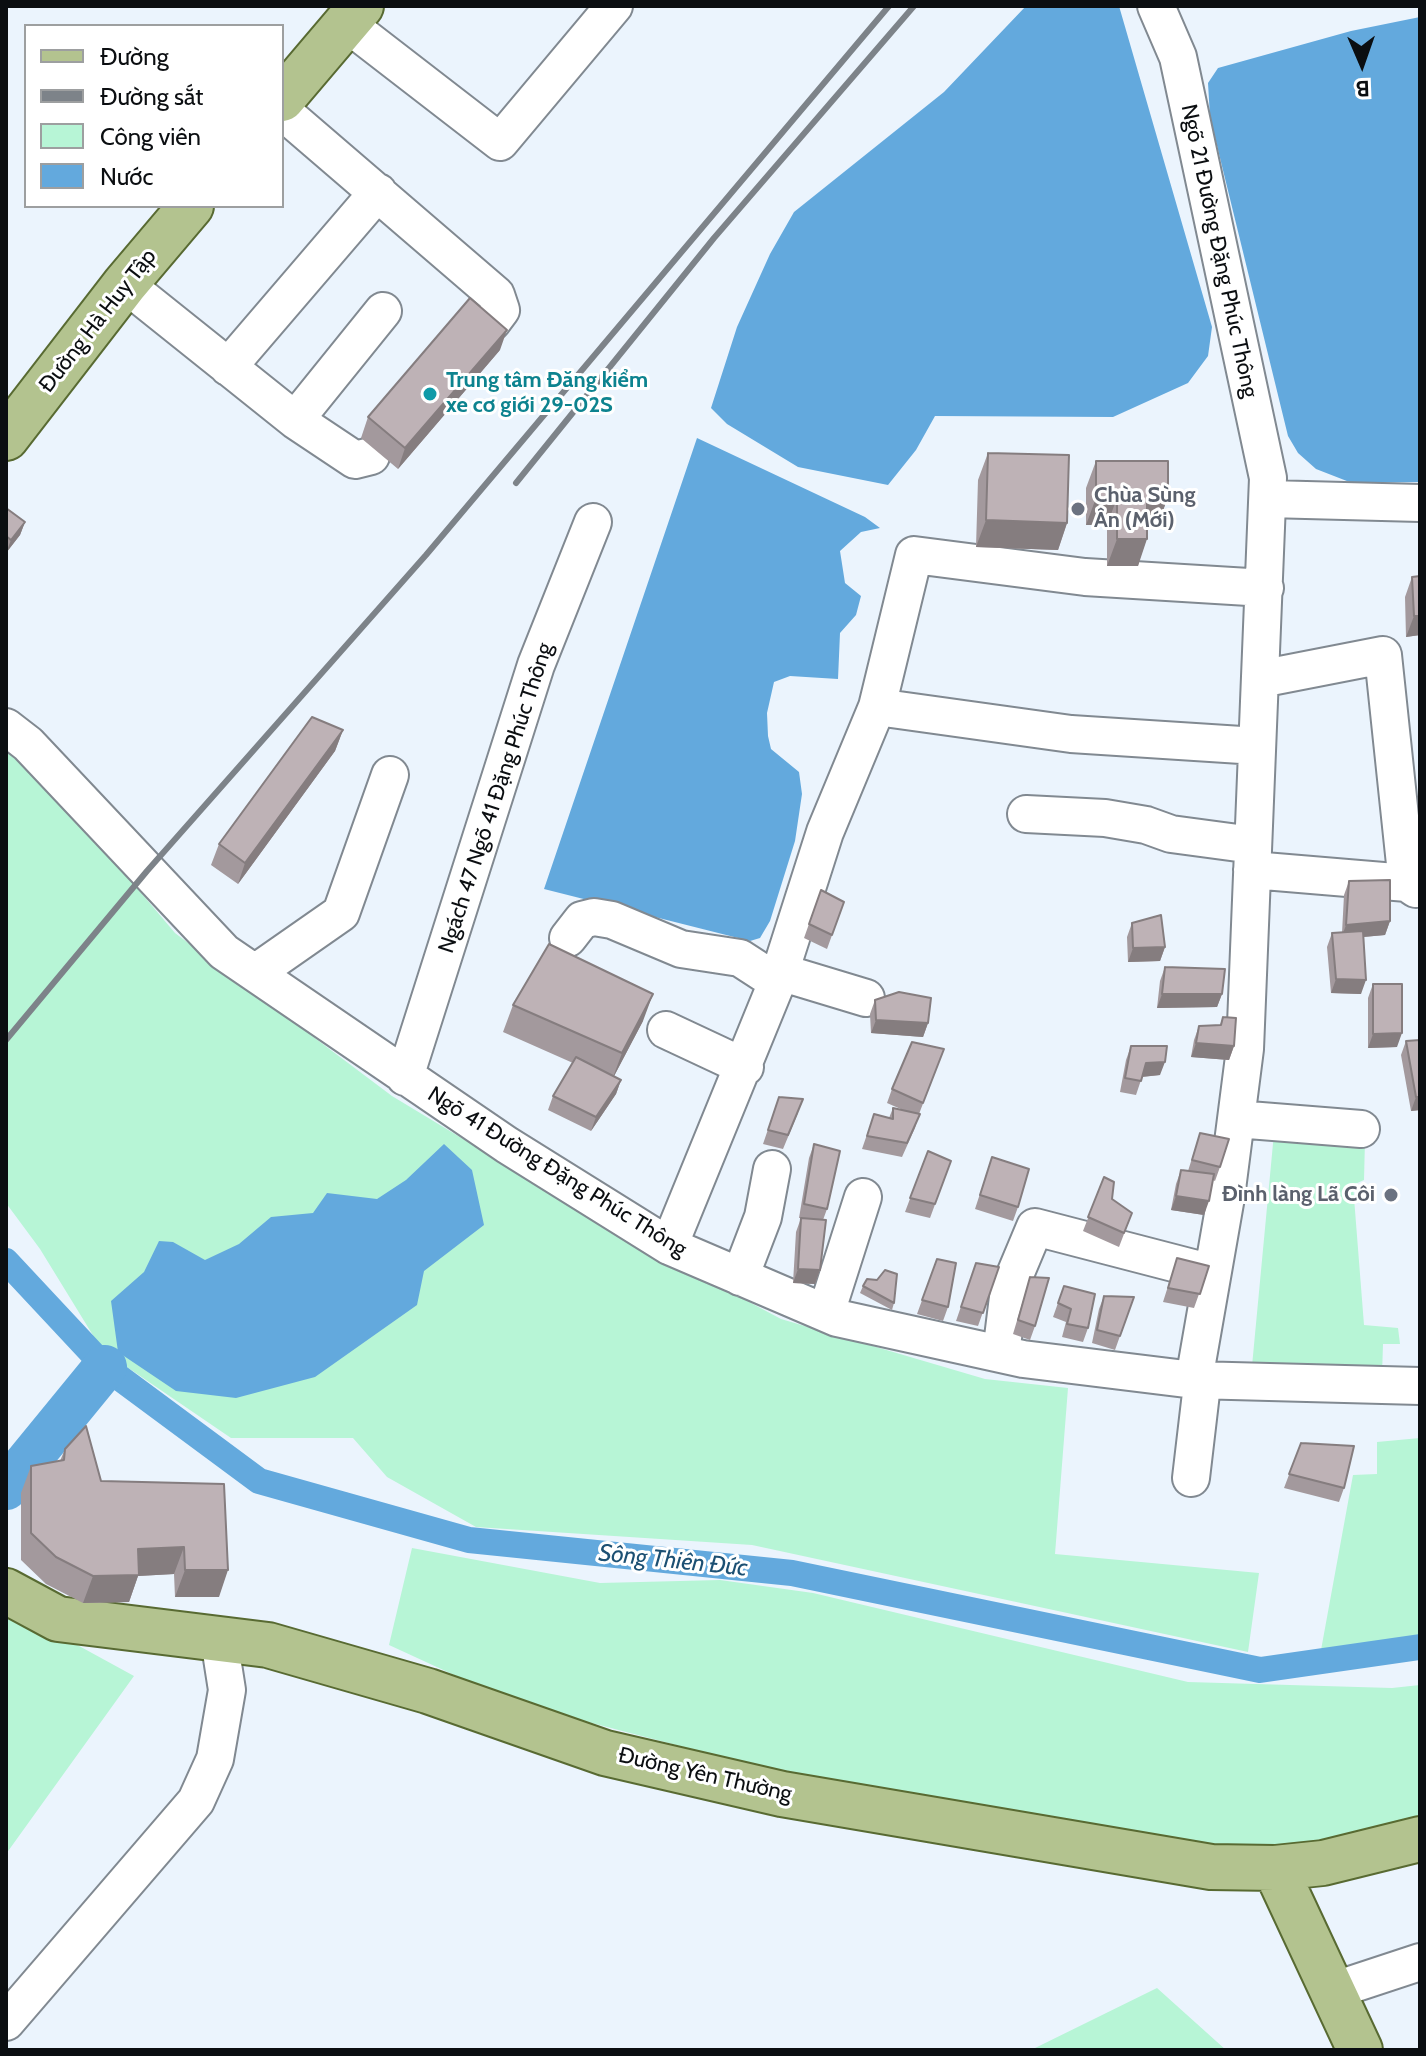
<!DOCTYPE html>
<meta charset="utf-8">
<style>
body{margin:0}
#map{position:relative;width:1426px;height:2056px;overflow:hidden;background:#ebf4fd;font-family:Cabin,sans-serif}
canvas{display:block}
.frame{position:absolute;inset:0;border:8px solid #0b0e11;pointer-events:none}
.legend{position:absolute;left:24px;top:24px;width:260px;height:184px;box-sizing:border-box;background:#fff;border:2px solid #9d9fa0;margin:0;padding:10px 14px;list-style:none;font-size:24px;color:#0b0e11}
.legend li{display:flex;align-items:center;gap:16px;height:40px}
.legend b{width:40px;border:2px solid #9d9fa0}
.north{position:absolute;left:1322px;top:24px;width:80px;height:80px;-webkit-text-stroke:6px #fff;paint-order:stroke;rotate:178deg;font-size:22px;font-weight:700;line-height:32px;text-align:center;color:#0b0e11}
.north::after{content:'';display:block;margin:auto;width:28px;height:36px;background:#0b0e11;clip-path:polygon(50% 0,100% 100%,50% 72%,0 100%)}
</style>
<div id="map">
<canvas width="1426" height="2056"></canvas>
<div class="frame"></div>
<ul class="legend">
<li><b style="height:10px;background:#b3c38f"></b>Đường</li>
<li><b style="height:10px;background:#7d8389"></b>Đường sắt</li>
<li><b style="height:22px;background:#b7f5d6"></b>Công viên</li>
<li><b style="height:22px;background:#63a9dd"></b>Nước</li>
</ul>
<div class="north">B</div>
</div>
<script>
const ctx = document.querySelector('canvas').getContext('2d');
ctx.lineJoin = 'round';
function fillPath(path, color) { ctx.fillStyle = color; ctx.fill(path, 'evenodd'); }
const shape = rows => new Path2D(rows.map(r => 'M' + r).join(''));
function stroke(path, color, width, dash) { ctx.strokeStyle = color; ctx.lineWidth = width; ctx.lineCap = dash ? 'butt' : 'round'; ctx.setLineDash(dash || []); ctx.stroke(path); }
function drawText(font, color, halo, rows, align = 'center') {
  ctx.font = font + ' Cabin,sans-serif'; ctx.lineWidth = 6; ctx.setLineDash([]); ctx.textBaseline = 'middle'; ctx.strokeStyle = halo; ctx.fillStyle = color; for (const [text, x, y, turn = 0] of rows) {
    ctx.save(); ctx.translate(x, y); ctx.rotate((+turn || 0) * Math.PI / 180); ctx.textAlign = isNaN(turn) ? turn : align; if (halo) ctx.strokeText(text, 0, 0); ctx.fillText(text, 0, 0); ctx.restore();
  }
}
const green = shape([
 [6,747,55,791,175,933,392,1096,607,1226,781,1319,985,1379,1068,1388,1055,1554,1259,1573,1248,1652,752,1545,476,1527,387,1477,353,1438,231,1438,102,1350,40,1249,6,1203],
 [1274,1133,1365,1140,1364,1180,1353,1185,1364,1325,1398,1328,1400,1344,1383,1344,1382,1375,1252,1366],
 [1420,1438,1420,1636,1321,1650,1353,1475,1377,1474,1377,1442],
 [412,1548,600,1583,720,1580,813,1593,1188,1682,1392,1688,1420,1685,1420,1820,1256,1852,791,1775,515,1703,389,1645],
 [6,1606,134,1676,6,1854],
 [1157,1988,1226,2050,1031,2050]
]);
const water = shape([
 [1026,6,1119,6,1212,327,1208,356,1188,383,1113,417,935,416,916,450,888,485,798,467,727,424,711,408,737,327,770,254,794,212,944,92],
 [1420,17,1420,482,1352,483,1316,469,1298,453,1288,436,1210,117,1208,83,1218,68,1351,31],
 [697,438,865,517,880,528,861,532,840,551,845,583,861,596,856,615,840,633,838,679,790,676,774,682,767,713,768,736,771,749,799,772,802,794,795,841,770,921,760,938,750,941,544,889],
 [444,1144,472,1170,484,1225,424,1271,417,1305,315,1377,236,1398,176,1391,118,1352,111,1301,144,1272,159,1241,173,1242,205,1260,239,1244,271,1217,313,1213,327,1193,377,1199,406,1180]
]);
const canal = shape([
 [6,1261,105,1367,259,1481,469,1540,792,1573,1260,1670,1420,1647]
]);
const river = shape([
 [6,1488,105,1367]
]);
const minor = shape([
 [1156,6,1178,57,1268,478,1245,1049,1226,1197,1194,1380,1201,1393,1191,1478],
 [346,23,500,142,614,6],
 [282,111,496,295,501,310,492,322],
 [125,284,295,420,355,460,371,456],
 [228,367,378,192],
 [295,420,383,311],
 [1268,499,1420,503],
 [1260,679,1383,655,1407,883],
 [877,707,1071,734,1257,746],
 [6,727,28,744,224,952,507,1145,669,1246,837,1318,1023,1359,1194,1380,1420,1386],
 [1026,814,1105,818,1146,825,1171,834,1253,845],
 [1252,870,1407,883,1416,889],
 [568,938,582,920,594,917,612,920,681,949,740,958,777,982],
 [780,972,866,998],
 [255,973,341,913,390,775],
 [666,1030,745,1067],
 [405,1077,536,665,593,522],
 [1236,1119,1361,1129],
 [669,1246,777,982,825,832,877,707,914,555,1085,577,1265,588],
 [740,1277,763,1217,772,1169],
 [826,1313,863,1197],
 [1001,1354,1009,1289,1035,1227,1212,1273],
 [1332,1991,1420,1962],
 [6,2022,196,1801,215,1759,227,1690,219,1639]
]);
const major = shape([
 [282,99,361,6],
 [6,438,125,284,191,206],
 [6,1591,58,1619,268,1645,428,1691,605,1753,782,1794,1211,1867,1275,1868,1323,1863,1420,1839],
 [1275,1868,1360,2050]
]);
const rail = shape([
 [516,483,714,238,914,6],
 [6,1040,147,871,426,555,889,6]
]);
const wall = shape([
 [500,350,398,469,361,438,368,417],
 [988,453,1067,523,1058,550,976,547,978,480],
 [1096,461,1168,497,1158,524,1147,524,1138,566,1107,566,1107,525,1086,525,1086,488],
 [6,508,25,522,20,535,6,553],
 [1420,576,1420,635,1406,637,1405,597,1412,577],
 [343,730,335,751,238,884,211,865,219,844],
 [1349,881,1390,921,1385,935,1363,937,1361,994,1331,993,1327,947,1332,933,1342,933,1344,895],
 [821,890,844,902,827,949,804,938],
 [1132,923,1165,947,1160,961,1128,962,1127,937],
 [1165,967,1222,994,1217,1007,1157,1008,1160,981],
 [1373,984,1397,1047,1368,1048,1368,998],
 [875,1000,928,1023,923,1037,871,1033,870,1014],
 [513,1005,643,1021,614,1076,621,1080,616,1094,591,1131,548,1110,553,1096,573,1063,503,1032],
 [1223,1017,1234,1046,1229,1060,1191,1057,1194,1040,1199,1026,1220,1025],
 [1406,1041,1420,1110,1411,1111,1401,1055],
 [1131,1046,1160,1075,1142,1077,1136,1095,1120,1092,1126,1060],
 [944,1049,919,1114,915,1128,902,1157,862,1149,874,1114,889,1118,893,1108,903,1110,887,1103,892,1089],
 [779,1097,798,1113,783,1149,763,1144],
 [1200,1133,1220,1167,1215,1181,1213,1180,1204,1215,1171,1210,1176,1184,1181,1170,1188,1171],
 [814,1144,827,1209,823,1220,820,1270,815,1284,793,1283,796,1232,801,1218,799,1218,809,1158],
 [928,1151,951,1161,930,1218,905,1212],
 [992,1157,1018,1207,1013,1221,975,1209],
 [1104,1177,1112,1199,1132,1213,1119,1247,1083,1231],
 [1177,1258,1209,1266,1194,1308,1163,1302],
 [937,1259,948,1307,943,1321,917,1314],
 [976,1263,999,1267,978,1326,956,1321],
 [1030,1277,1035,1326,1030,1340,1013,1334],
 [863,1286,894,1303,892,1310,860,1293],
 [1064,1286,1088,1328,1083,1342,1062,1337,1066,1322,1053,1317],
 [1104,1296,1120,1336,1115,1350,1092,1343,1099,1309],
 [1301,1443,1344,1488,1339,1502,1284,1488],
 [65,1449,101,1481,224,1484,219,1597,175,1597,174,1574,138,1576,129,1602,83,1603,46,1584,21,1560,21,1493,31,1466,60,1461]
]);
const shadedWall = shape([
 [507,330,500,350,398,469,405,448],
 [1147,497,1168,497,1158,524,1138,524],
 [1096,498,1117,498,1107,525,1086,525],
 [986,520,1067,523,1058,550,976,547],
 [25,522,20,535,6,553,11,540],
 [1117,539,1147,539,1138,566,1107,566],
 [1414,616,1420,616,1420,635,1406,637],
 [343,730,335,751,238,884,245,863],
 [1390,921,1385,935,1341,939,1346,925],
 [1165,947,1160,961,1128,962,1133,948],
 [1336,979,1366,980,1361,994,1331,993],
 [653,994,643,1021,612,1080,622,1053],
 [1162,994,1222,994,1217,1007,1157,1008],
 [876,1020,928,1023,923,1037,871,1033],
 [1402,1033,1397,1047,1368,1048,1373,1034],
 [1196,1043,1234,1046,1229,1060,1191,1057],
 [1165,1062,1160,1075,1140,1077,1146,1063],
 [621,1080,616,1094,591,1131,596,1117],
 [1416,1097,1420,1097,1420,1110,1411,1111],
 [1176,1196,1209,1201,1204,1215,1171,1210],
 [798,1269,820,1270,815,1284,793,1283],
 [184,1547,174,1574,138,1576,129,1602,83,1603,93,1576,138,1549],
 [185,1570,228,1570,219,1597,175,1597]
]);
const building = shape([
 [470,298,507,330,405,448,368,417,470,298],
 [988,453,1069,455,1067,523,986,520,988,453],
 [1096,461,1168,461,1168,497,1147,497,1147,539,1117,539,1117,498,1096,498,1096,461],
 [6,508,25,522,11,540,6,536,6,508],
 [1420,576,1420,616,1414,616,1412,577,1420,576],
 [312,717,343,730,245,863,219,844,312,717],
 [1390,880,1390,921,1346,925,1349,881,1390,880],
 [821,890,844,902,832,935,809,924,821,890],
 [1161,915,1165,947,1133,948,1132,923,1161,915],
 [1363,931,1366,980,1336,979,1332,933,1363,931],
 [549,944,653,994,622,1053,513,1005,549,944],
 [1165,967,1225,969,1222,994,1162,994,1165,967],
 [1373,984,1402,984,1402,1033,1373,1034,1373,984],
 [899,992,931,998,928,1023,876,1020,875,1000,899,992],
 [1223,1017,1236,1018,1234,1046,1196,1043,1199,1026,1221,1025,1223,1017],
 [1420,1040,1420,1097,1416,1097,1406,1041,1420,1040],
 [912,1042,944,1049,923,1103,892,1089,912,1042],
 [1131,1046,1167,1046,1165,1062,1146,1063,1141,1081,1125,1078,1131,1046],
 [576,1057,621,1080,596,1117,553,1096,576,1057],
 [779,1097,803,1099,788,1135,768,1130,779,1097],
 [893,1108,920,1114,907,1143,867,1136,874,1114,893,1119,893,1108],
 [1200,1133,1229,1139,1220,1167,1192,1160,1200,1133],
 [814,1144,840,1151,827,1209,804,1204,814,1144],
 [928,1151,951,1161,935,1204,910,1198,928,1151],
 [992,1157,1029,1169,1018,1207,980,1195,992,1157],
 [1181,1170,1214,1174,1209,1201,1176,1196,1181,1170],
 [1104,1177,1114,1182,1112,1199,1132,1213,1124,1233,1088,1217,1104,1177],
 [801,1218,826,1220,820,1270,798,1269,801,1218],
 [1177,1258,1209,1266,1200,1294,1168,1288,1177,1258],
 [937,1259,956,1263,948,1307,922,1300,937,1259],
 [976,1263,999,1267,983,1313,961,1307,976,1263],
 [885,1270,897,1274,894,1303,863,1286,867,1279,877,1280,885,1270],
 [1030,1277,1049,1278,1035,1326,1018,1320,1030,1277],
 [1064,1286,1095,1294,1088,1328,1067,1324,1071,1309,1058,1303,1064,1286],
 [1104,1296,1134,1297,1120,1336,1097,1330,1104,1296],
 [86,1426,101,1481,224,1484,228,1570,185,1570,184,1547,138,1549,139,1575,93,1576,56,1557,31,1533,31,1466,64,1460,65,1449,86,1426],
 [1301,1443,1354,1446,1344,1488,1289,1474,1301,1443]
]);
const markers = [
 [430,394,8,"#0f9aa8"],
 [1078,509,8,"#6b7280"],
 [1391,1195,8,"#6b7280"]
];
const streetNames = [
 ["Ngõ 21 Đường Đặng Phúc Thông",1219,251,78],
 ["Đường Hà Huy Tập",98,321,-52],
 ["Ngách 47 Ngõ 41 Đặng Phúc Thông",496,798,-72],
 ["Ngõ 41 Đường Đặng Phúc Thông",557,1172,32],
 ["Đường Yên Thường",705,1775,13]
];
const cultureNames = [
 ["Trung tâm Đăng kiểm",446,381],
 ["xe cơ giới 29-02S",446,406]
];
const worshipNames = [
 ["Chùa Sùng",1094,496],
 ["Ân (Mới)",1094,521],
 ["Đình làng Lã Côi",1375,1195,"right"]
];
const waterNames = [
 ["Sông Thiên Đức",673,1561,6]
];
fillPath(green, '#b7f5d6');
fillPath(water, '#63a9dd');
stroke(canal, '#63a9dd', 26);
stroke(river, '#63a9dd', 44);
stroke(minor, '#818991', 40);
stroke(major, '#586a32', 48);
stroke(minor, '#fff', 36);
stroke(major, '#b3c38f', 44);
stroke(rail, '#7d8389', 6);
fillPath(wall, '#a3999d');
fillPath(shadedWall, '#857d7f');
fillPath(building, '#beb2b6');
stroke(building, '#857d7f', 2);
for (const [x, y, r, color] of markers) { const dot = new Path2D(); dot.arc(x, y, r, 0, 2 * Math.PI); ctx.fillStyle = color; ctx.fill(dot); stroke(dot, '#fff', 3); }
drawText('22px', '#0b0e11', '#fff', streetNames);
drawText('bold 22px', '#0d838f', '#fff', cultureNames, 'left');
drawText('bold 22px', '#5b616d', '#fff', worshipNames, 'left');
drawText('italic 24px', '#1c5073', '#fff', waterNames);
</script>
